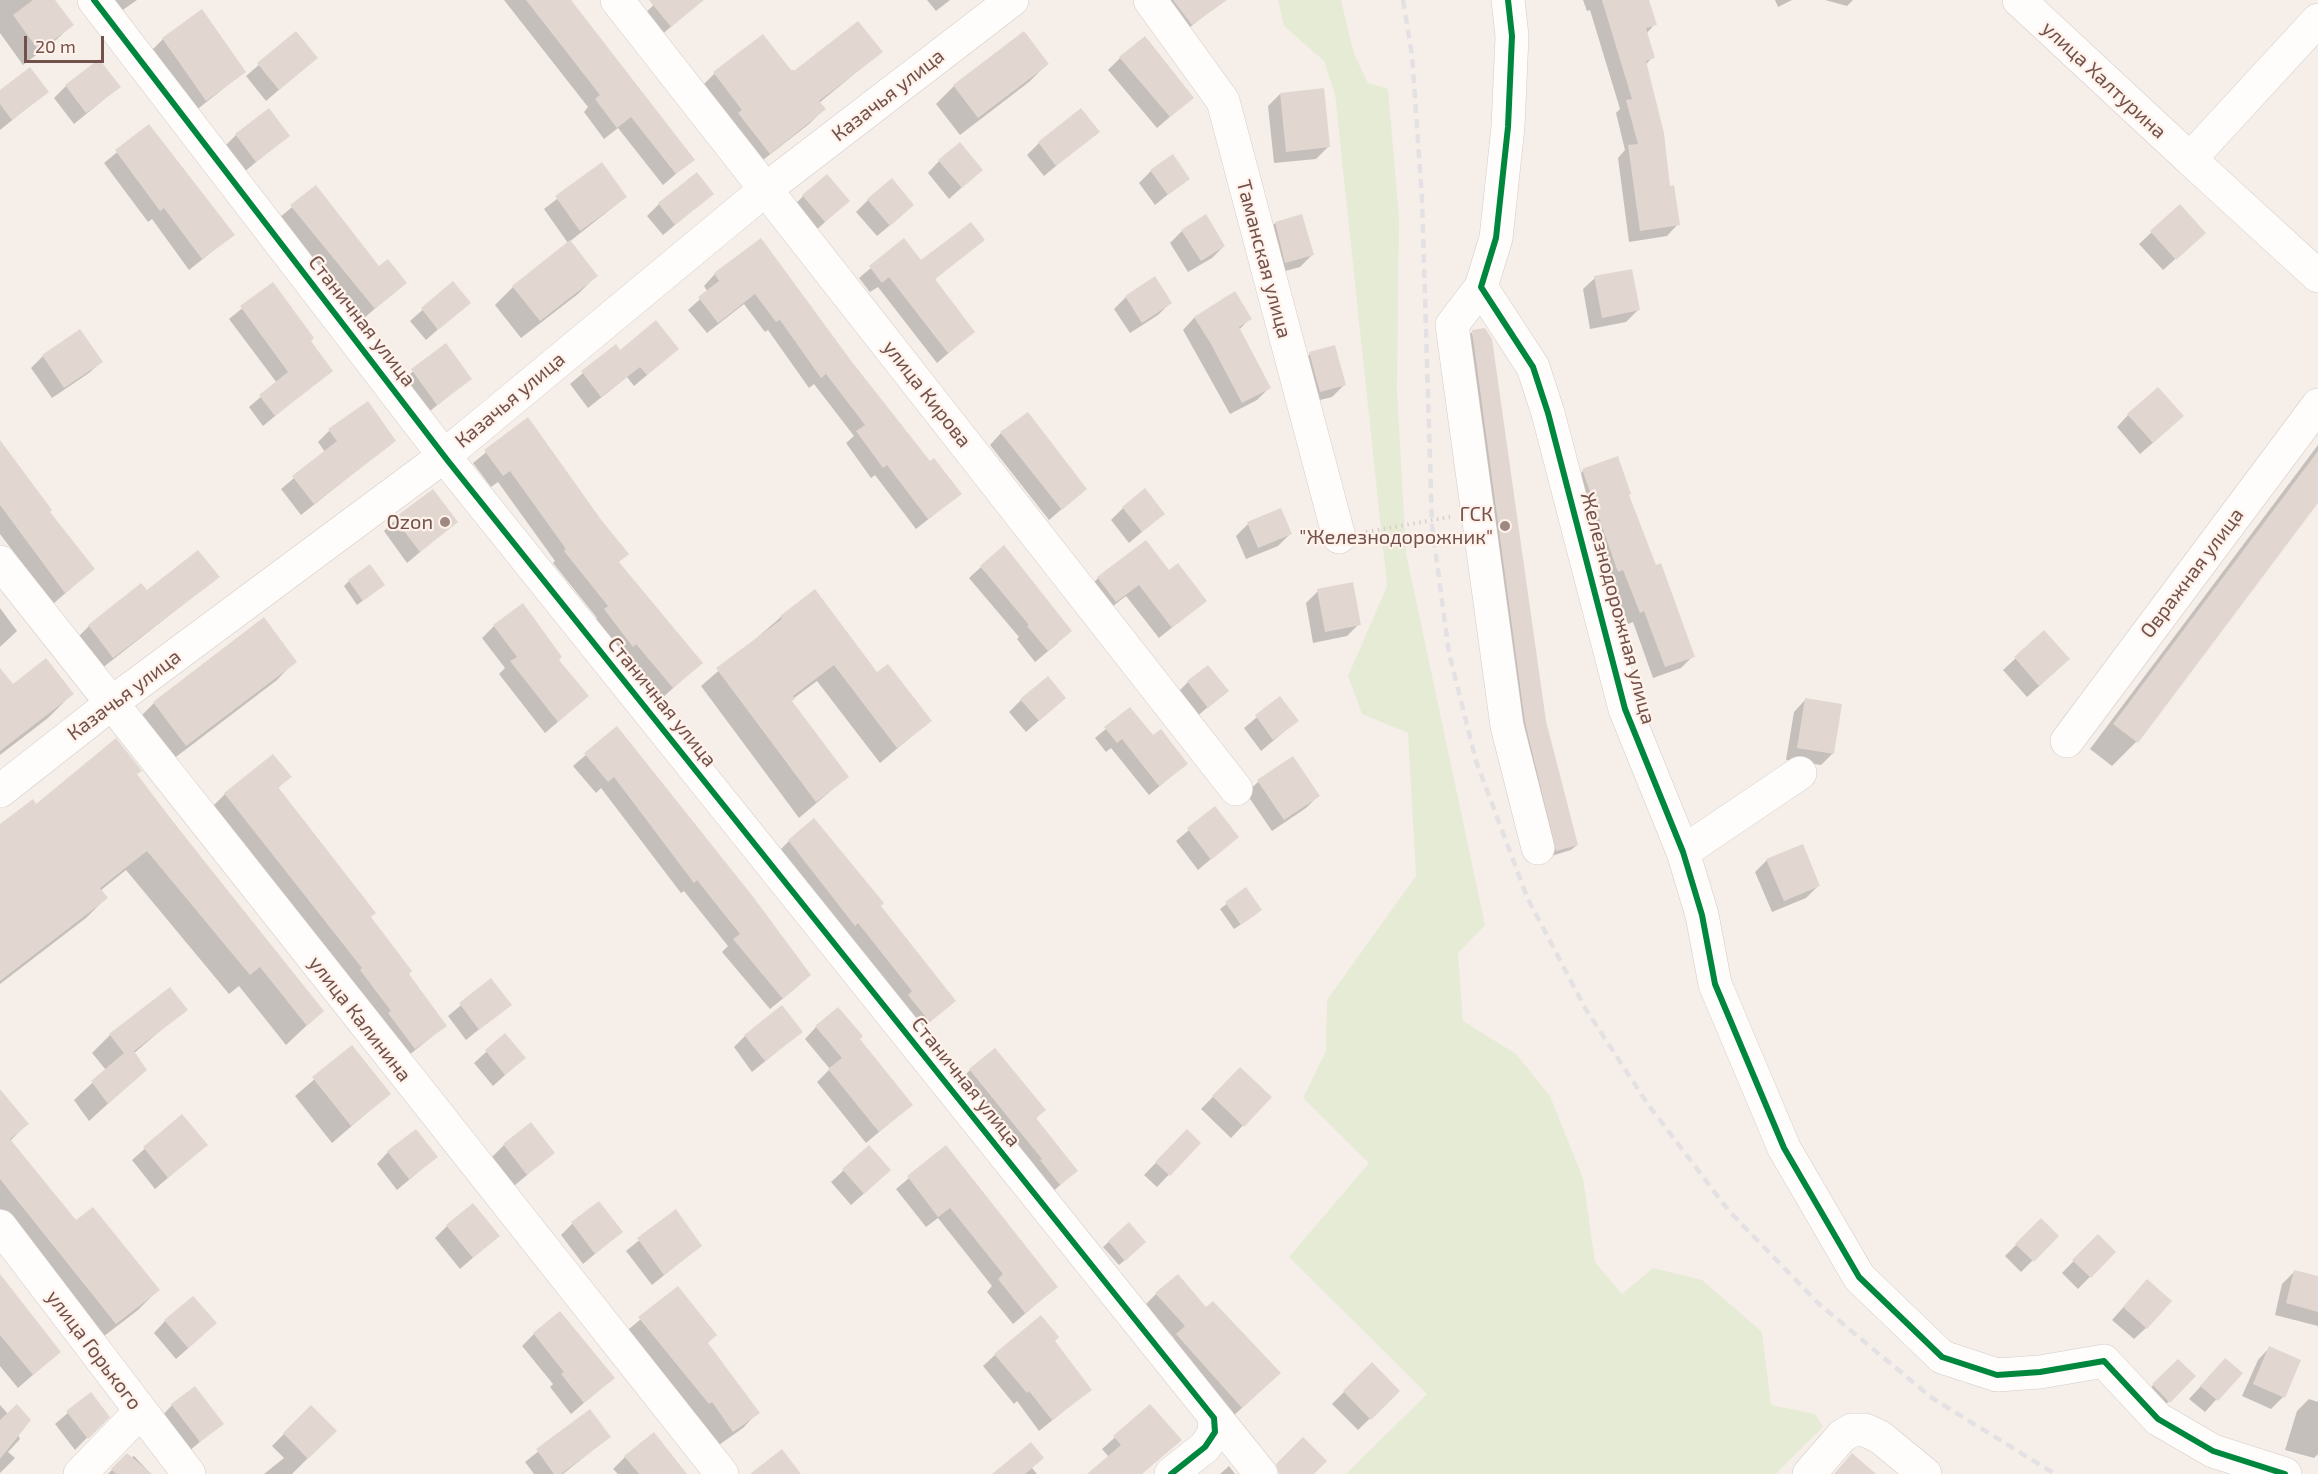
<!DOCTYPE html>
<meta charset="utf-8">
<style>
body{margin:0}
#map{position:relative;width:2318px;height:1474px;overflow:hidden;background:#f6efe9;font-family:"Exo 2",sans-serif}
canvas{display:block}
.scale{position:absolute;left:24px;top:36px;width:80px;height:27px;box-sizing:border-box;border:3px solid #72514b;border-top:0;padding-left:8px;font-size:18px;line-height:21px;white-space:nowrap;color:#72514b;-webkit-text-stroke:4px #fef2ea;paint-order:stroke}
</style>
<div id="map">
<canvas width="2318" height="1474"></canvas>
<div class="scale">20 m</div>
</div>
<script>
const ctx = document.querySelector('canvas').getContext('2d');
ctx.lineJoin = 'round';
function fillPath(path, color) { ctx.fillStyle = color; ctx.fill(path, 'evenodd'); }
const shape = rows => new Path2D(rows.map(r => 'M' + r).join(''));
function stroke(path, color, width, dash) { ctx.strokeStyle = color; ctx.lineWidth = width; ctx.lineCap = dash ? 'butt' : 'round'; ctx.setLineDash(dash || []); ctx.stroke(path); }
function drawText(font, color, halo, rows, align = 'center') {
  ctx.font = font + ' "Exo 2",sans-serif'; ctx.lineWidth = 4.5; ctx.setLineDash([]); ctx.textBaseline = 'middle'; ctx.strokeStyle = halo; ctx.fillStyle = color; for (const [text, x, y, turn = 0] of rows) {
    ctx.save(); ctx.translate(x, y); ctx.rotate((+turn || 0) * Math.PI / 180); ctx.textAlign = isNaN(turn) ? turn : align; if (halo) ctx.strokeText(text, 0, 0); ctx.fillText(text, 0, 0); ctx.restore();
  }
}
const green = shape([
 [1278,0,1341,0,1354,54,1368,83,1388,89,1399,217,1397,390,1406,553,1485,925,1458,953,1463,1021,1516,1054,1550,1096,1583,1178,1595,1262,1622,1294,1653,1268,1702,1280,1762,1332,1771,1405,1815,1414,1823,1427,1776,1474,1346,1474,1427,1394,1289,1257,1369,1163,1303,1098,1326,1051,1327,1000,1416,876,1408,733,1362,714,1348,676,1387,586,1335,94,1324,61,1284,26]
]);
const shadow = shape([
 [0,0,53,0,72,25,56,40,23,65,0,33],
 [107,0,137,0,117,14],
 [504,0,569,0,693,159,663,185,618,128,604,139,584,112,588,107],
 [659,0,692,0,696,5,658,38,641,17],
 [927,0,950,0,936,11],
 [1154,0,1218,0,1220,3,1179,36],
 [1583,0,1632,0,1655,24,1646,34,1653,57,1645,65,1668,187,1678,224,1667,236,1629,242,1618,158,1625,150,1616,113,1620,109,1590,10,1587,11],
 [1775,0,1792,0,1778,7],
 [1825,0,1853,0,1847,6],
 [296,33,316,58,266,101,246,76],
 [763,37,790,72,881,52,819,103,824,109,809,124,754,167,699,89,714,74],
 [163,39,244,72,194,112,151,51],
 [1120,58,1192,98,1157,128,1108,70],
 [1047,64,1029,82,960,135,936,104,954,86],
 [66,86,119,87,74,124,54,98],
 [0,92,47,92,0,130],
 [1280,94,1328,147,1316,159,1274,163,1268,106],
 [149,126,233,235,189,270,152,219,148,222,104,163],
 [1098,131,1044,176,1027,155,1039,143],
 [236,135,288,136,244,172,224,147],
 [939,161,981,170,949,199,928,173],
 [602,164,626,197,569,242,596,276,578,294,521,338,495,305,513,287,568,243,544,209],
 [1151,171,1188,178,1155,205,1139,183],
 [316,187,379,268,405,282,362,320,279,218],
 [712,194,663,235,647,216,659,204],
 [803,196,848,201,813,233,792,208],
 [868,200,900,217,877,236,856,212],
 [2180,206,2192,244,2163,270,2139,244],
 [1275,223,1312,255,1300,267,1274,274,1263,235],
 [1182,231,1224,246,1212,258,1188,272,1170,243],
 [761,240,851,363,930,463,960,494,916,529,875,475,871,478,846,443,854,436,814,384,809,388,768,330,765,332,744,304,707,333,688,310,708,292,704,286,714,275],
 [904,240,921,262,983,240,934,280,973,332,937,363,878,287,870,292,859,278],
 [1595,278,1638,310,1626,322,1590,329,1583,289],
 [453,283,469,302,426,340,410,321],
 [272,284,309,342,331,370,263,426,249,407,277,383,229,319],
 [1235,293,1250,318,1239,330,1269,388,1257,400,1230,414,1183,330,1194,318],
 [1126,297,1170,303,1158,315,1130,333,1114,309],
 [80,331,101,362,89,373,52,398,31,368,43,356],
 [1472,332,1544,721,1577,845,1571,850,1551,856,1520,729,1467,337],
 [446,345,470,379,425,415,400,382],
 [615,346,620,352,665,360,634,386,627,377,588,408,570,384],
 [1310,354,1344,385,1332,397,1308,403,1298,366],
 [2128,415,2170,428,2140,454,2117,427],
 [527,419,618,563,701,663,661,699,593,622,597,618,553,563,555,561,498,482,491,487,473,463],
 [329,431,394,441,301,515,281,489,325,452,318,442],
 [1001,433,1085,489,1049,520,990,445],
 [2318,445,2318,500,2136,742,2112,766,2090,749],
 [0,461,48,512,93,569,53,604,0,534],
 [1583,471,1627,496,1693,656,1681,668,1653,678,1633,622,1628,624,1611,581,1606,583,1571,483],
 [1123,508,1163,514,1129,543,1111,520],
 [1280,510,1290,534,1278,546,1246,559,1236,536,1248,524],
 [395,520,456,522,407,563,384,531],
 [981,567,1058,643,1035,662,1017,639,1019,637,969,578],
 [1168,572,1205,601,1159,638,1126,596,1104,613,1087,590,1098,578],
 [218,577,101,669,77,638,89,626,147,592],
 [349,581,383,585,357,605,344,586],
 [1318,591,1359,624,1347,636,1313,643,1306,603],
 [0,608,17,631,0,647],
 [781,617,877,674,930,721,880,763,817,681,790,701,847,777,799,818,701,686],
 [263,619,295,661,277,680,168,763,136,721,154,703],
 [494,626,557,660,575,707,545,733,499,674,505,668,482,638],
 [2044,632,2056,671,2027,697,2003,670],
 [0,670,12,686,72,694,48,718,0,755],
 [1188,682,1227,691,1195,718,1176,694],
 [1064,698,1026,732,1009,712,1021,700],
 [1280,698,1297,721,1261,751,1244,728],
 [1805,700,1833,753,1821,765,1786,760,1794,712],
 [1130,709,1152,738,1186,764,1149,795,1111,748,1106,752,1095,738],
 [617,728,797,987,770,1009,722,952,728,946,684,891,681,893,601,788,596,793,573,766],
 [136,775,322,1011,286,1045,239,986,229,994,126,870,100,891,106,898,86,918,0,984,0,826,36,806],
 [290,776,277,789,445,1026,403,1060,213,806,225,794],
 [1258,782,1318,796,1306,808,1272,831,1246,793],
 [1215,808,1237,837,1198,870,1176,841],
 [789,841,879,906,954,1001,918,1032,778,852],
 [1767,860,1818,886,1806,898,1772,912,1755,872],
 [1246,889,1255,915,1234,929,1220,909],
 [491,980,510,1004,466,1040,448,1016],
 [170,989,186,1009,133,1054,145,1070,89,1121,74,1100,106,1070,92,1053,110,1035],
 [816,1027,858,1039,911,1105,866,1143,817,1082,830,1069,805,1039],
 [801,1032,752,1072,734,1047,745,1036],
 [505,1035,524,1058,493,1086,474,1063],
 [352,1047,389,1094,332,1143,295,1096],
 [1240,1069,1270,1097,1231,1138,1201,1109],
 [970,1070,1044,1110,1035,1119,1076,1171,1049,1195,960,1080],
 [0,1091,27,1124,10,1141,75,1222,158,1290,138,1310,95,1343,0,1224],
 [182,1116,206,1145,155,1189,132,1160],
 [1187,1131,1199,1143,1157,1187,1144,1175],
 [504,1145,553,1153,514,1186,492,1157],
 [869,1147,878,1181,851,1205,831,1182],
 [946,1147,1056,1287,1013,1324,987,1292,992,1286,938,1218,926,1227,896,1189],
 [388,1152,436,1157,397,1190,377,1164],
 [675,1211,700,1246,652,1285,626,1251],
 [2041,1220,2057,1236,2021,1272,2005,1256],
 [572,1224,621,1232,583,1264,561,1235],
 [1129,1224,1139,1248,1119,1265,1103,1247],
 [447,1226,498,1236,460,1269,435,1238],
 [2098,1236,2114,1252,2078,1289,2062,1273],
 [2294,1272,2318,1278,2318,1326,2275,1315,2282,1284],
 [0,1275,59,1352,18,1388,0,1366],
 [678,1288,707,1344,758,1412,743,1428,716,1447,623,1334],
 [2136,1293,2146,1328,2134,1339,2112,1320],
 [1156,1294,1268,1384,1231,1418,1166,1346,1174,1338,1145,1305],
 [165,1321,203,1335,176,1359,154,1333],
 [534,1334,613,1378,571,1414,550,1387,553,1384,522,1346],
 [1053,1340,1090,1390,1039,1431,1017,1401,1014,1404,983,1366,995,1355],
 [2269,1348,2283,1397,2271,1409,2242,1396,2258,1360],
 [2225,1360,2240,1373,2205,1412,2189,1399],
 [2178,1361,2194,1376,2157,1413,2141,1397],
 [1372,1364,1398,1391,1358,1430,1332,1404],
 [90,1394,108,1416,75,1450,55,1424],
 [2309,1399,2318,1402,2318,1454,2314,1458,2285,1450,2297,1411],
 [0,1405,8,1414,20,1439,8,1452,15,1458,0,1473],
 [172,1405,222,1423,188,1452,161,1417],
 [1150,1406,1140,1474,1089,1474,1109,1457,1102,1449],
 [311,1407,335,1431,292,1474,264,1474,284,1458,272,1446],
 [590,1411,609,1437,563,1474,534,1474,525,1462],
 [127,1455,131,1458,134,1456,151,1474,108,1474],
 [625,1457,685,1474,618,1474,613,1469],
 [1229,1466,1235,1474,1220,1474],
 [1032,1468,1037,1474,994,1474]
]);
const building = shape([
 [33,0,55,0,74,25,39,51,13,15],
 [526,0,571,0,695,160,676,174,631,117,617,128,595,99,600,95],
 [649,0,704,0,671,27],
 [1173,0,1227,0,1192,25],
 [1602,0,1649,0,1657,25,1646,28,1655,58,1646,61,1664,133,1670,186,1674,185,1680,225,1640,231,1628,145,1638,144,1626,100,1632,99],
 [202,9,246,72,206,101,162,38],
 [858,21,883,52,819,101,826,109,770,154,738,113,742,110,713,72,763,34,791,70,795,70],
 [296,31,318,58,279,90,257,63],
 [1024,31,1049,64,978,118,953,85],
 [1145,36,1194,98,1170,117,1119,57],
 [99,59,121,87,86,113,65,85],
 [30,67,49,92,12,120,0,104,0,90],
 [1324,88,1330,147,1286,152,1280,93],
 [269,108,290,136,256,162,235,134],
 [1081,108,1100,132,1056,166,1038,142],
 [149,124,235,235,202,259,164,208,160,211,115,150],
 [960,142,983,170,962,188,938,160],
 [1173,154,1190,179,1168,195,1150,170],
 [602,162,627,197,580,231,555,196],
 [697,172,714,194,675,225,658,203],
 [827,174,850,201,825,222,802,195],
 [892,178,914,205,890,226,867,199],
 [316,185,379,266,388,259,407,283,375,309,290,205],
 [2180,204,2206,233,2176,260,2150,231],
 [1206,214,1225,246,1201,261,1181,230],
 [1302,214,1314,255,1285,263,1275,222],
 [971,222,985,240,935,279,975,332,948,353,889,277,882,283,869,266,904,238,921,260],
 [761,238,852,362,930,461,934,458,962,494,928,519,887,465,883,468,856,431,865,425,826,374,821,378,780,320,776,322,755,294,718,323,698,297,719,281,714,273],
 [570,240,598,276,540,321,512,286],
 [1632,269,1640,310,1602,318,1594,276],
 [1155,276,1172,303,1142,323,1125,296],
 [453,281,471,303,438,330,421,308],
 [273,282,314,338,311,341,333,371,275,416,259,395,288,372,240,306],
 [1235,291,1252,319,1239,327,1271,388,1242,403,1211,344,1194,317],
 [656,320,679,349,647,375,640,367,601,397,581,371,616,344,620,350],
 [1485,328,1492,339,1546,721,1578,845,1556,851,1525,722,1472,330],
 [80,329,103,362,64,388,42,355],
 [446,343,472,379,437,405,411,369],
 [1335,345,1346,385,1320,392,1309,352],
 [2158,387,2184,416,2153,443,2127,414],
 [368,401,396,441,314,504,292,476,337,441,328,429],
 [1028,412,1087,489,1062,510,1000,432],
 [528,417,602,521,629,554,619,562,703,663,673,688,636,644,633,647,604,609,608,606,564,551,566,549,510,471,503,476,484,450],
 [0,440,52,510,50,512,95,569,65,593,0,505],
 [2318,451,2318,503,2138,743,2113,724],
 [1618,456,1631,494,1629,495,1656,565,1661,563,1695,657,1665,667,1644,611,1640,613,1623,570,1618,572,1582,469],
 [1145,488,1165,514,1142,532,1122,507],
 [433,489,458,522,420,552,394,518],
 [1281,508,1292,534,1258,548,1247,522],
 [1146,540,1169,570,1178,563,1207,601,1172,628,1139,585,1116,602,1097,577],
 [1004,545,1072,631,1048,651,1027,626,1029,625,980,566],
 [198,550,220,577,113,658,88,625,141,583,147,590],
 [370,564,385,585,363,601,348,580],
 [1353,582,1361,625,1325,632,1317,589],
 [815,589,877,672,888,664,932,721,897,748,834,665,793,696,795,699,792,701,849,777,816,802,716,668,782,619,780,616],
 [523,603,562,657,559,660,589,696,558,722,510,661,517,657,493,625],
 [264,617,297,662,186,746,153,702],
 [2044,630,2070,659,2039,686,2014,657],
 [46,658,74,694,0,751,0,668,13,684],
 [1208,665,1229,691,1208,708,1187,681],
 [1048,676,1066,698,1039,721,1020,699],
 [1280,696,1299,721,1273,740,1255,715],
 [1805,698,1842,704,1834,754,1797,748],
 [1130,707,1153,735,1161,729,1188,764,1159,786,1122,739,1117,743,1104,727],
 [617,726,754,898,811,975,783,999,733,939,740,934,697,880,694,883,614,777,608,782,584,753],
 [116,738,142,771,137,774,177,827,324,1011,307,1026,260,967,250,975,147,851,100,888,108,898,0,981,0,824,33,799,36,804],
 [273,754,292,777,278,787,376,913,371,917,412,971,409,974,447,1026,415,1049,388,1013,391,1011,360,970,362,968,224,793],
 [1293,756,1320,796,1284,820,1257,780],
 [1215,806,1239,837,1211,860,1187,828],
 [814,818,884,903,881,906,956,1001,930,1022,908,995,912,991,858,923,855,926,788,840],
 [1803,844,1820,886,1784,901,1766,859],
 [1246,887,1262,910,1241,925,1225,902],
 [491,978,512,1005,479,1030,459,1003],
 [170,987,188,1010,134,1051,147,1070,108,1104,91,1081,124,1053,109,1034],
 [782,1005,803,1032,765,1061,744,1035],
 [838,1007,863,1036,860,1039,913,1105,879,1132,828,1069,842,1058,815,1026],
 [505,1033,526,1058,505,1075,485,1050],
 [352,1045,391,1094,351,1126,312,1077],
 [995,1048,1046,1110,1036,1118,1078,1171,1060,1185,1040,1160,1042,1159,969,1069],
 [1240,1067,1272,1097,1244,1127,1212,1096],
 [0,1089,29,1124,10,1139,76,1220,93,1207,160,1290,116,1324,0,1179],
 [182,1114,208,1145,168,1178,143,1147],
 [531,1122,555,1153,527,1175,503,1144],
 [416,1129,438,1157,409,1179,387,1151],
 [1187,1129,1201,1143,1170,1176,1155,1162],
 [869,1145,891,1170,864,1194,842,1169],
 [946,1145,1058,1287,1025,1313,998,1279,1003,1274,950,1208,938,1217,907,1176],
 [599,1201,623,1232,595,1254,571,1222],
 [473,1203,500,1236,473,1258,446,1225],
 [676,1209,702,1246,664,1275,637,1238],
 [2041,1218,2059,1236,2034,1262,2015,1244],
 [1129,1222,1146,1242,1125,1261,1108,1241],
 [2098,1234,2116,1252,2091,1278,2072,1260],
 [2294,1270,2318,1276,2318,1312,2286,1303],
 [0,1274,61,1352,33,1375,0,1335],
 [1178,1274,1206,1307,1213,1301,1281,1373,1242,1408,1176,1334,1185,1326,1155,1293],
 [2147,1279,2172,1301,2147,1329,2123,1307],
 [678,1286,717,1335,708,1343,760,1413,733,1432,712,1402,709,1404,638,1317],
 [193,1296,217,1323,188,1348,164,1320],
 [560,1311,615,1378,584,1403,561,1374,564,1372,533,1333],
 [1041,1315,1059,1337,1055,1341,1092,1390,1052,1420,1029,1391,1027,1393,994,1354],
 [2269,1346,2301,1360,2285,1398,2253,1384],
 [2225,1358,2243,1373,2218,1401,2200,1386],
 [2178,1359,2196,1376,2170,1403,2152,1384],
 [1372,1362,1400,1391,1371,1420,1343,1391],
 [195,1386,224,1424,200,1442,171,1404],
 [91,1392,110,1417,88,1439,66,1411],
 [17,1404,31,1420,0,1459,0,1420],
 [1150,1404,1182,1440,1142,1474,1087,1474,1121,1445,1113,1436],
 [311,1405,337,1431,308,1459,283,1433],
 [590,1409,611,1437,561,1474,554,1474,536,1449],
 [654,1432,687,1474,639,1474,624,1456],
 [1303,1437,1327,1461,1314,1474,1279,1474,1276,1464],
 [1031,1442,1044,1458,1025,1474,992,1474],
 [782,1449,801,1474,750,1474],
 [127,1453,152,1474,116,1474,111,1469],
 [1852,1453,1876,1474,1834,1474]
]);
const path = shape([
 [1366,532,1450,517]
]);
const minor = shape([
 [94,0,448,461,1261,1474],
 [617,0,1236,789],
 [1150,0,1223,101,1339,537],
 [1508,0,1512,36,1508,127,1496,238,1481,287,1533,367,1548,413,1625,709,1683,852,1702,915,1715,984,1784,1148,1859,1277,1942,1357,1997,1375,2040,1372,2104,1361,2158,1419,2213,1451,2285,1474],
 [2019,0,2190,159],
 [2318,20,2190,159,2318,276],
 [1481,287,1452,325,1507,726,1538,848],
 [0,562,722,1474],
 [2067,741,2318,405],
 [0,791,125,693,444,456,766,189,1012,0],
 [1683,852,1800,773],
 [0,1226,189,1474],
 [80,1474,141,1411],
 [1171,1474,1205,1447,1215,1432,1214,1418],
 [1809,1474,1842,1436,1852,1430,1865,1430,1880,1437,1925,1474]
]);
const rail = shape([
 [1403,0,1412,55,1422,198,1432,526,1449,653,1476,761,1527,897,1585,1008,1647,1103,1729,1211,1819,1304,1932,1398,2055,1474]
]);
const cycleway = shape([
 [94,0,448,461,1214,1418,1215,1432,1205,1447,1171,1474],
 [1508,0,1512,36,1508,127,1496,238,1481,287,1533,367,1548,413,1625,709,1683,852,1702,915,1715,984,1784,1148,1859,1277,1942,1357,1997,1375,2040,1372,2104,1361,2158,1419,2213,1451,2285,1474]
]);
const markers = [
 [445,522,6,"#a08882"],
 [1505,526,6,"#a08882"]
];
const streetNames = [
 ["улица Халтурина",2104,80,43],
 ["Казачья улица",888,95,-38],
 ["Таманская улица",1264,259,75],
 ["Станичная улица",362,321,52],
 ["улица Кирова",927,394,52],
 ["Казачья улица",510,400,-40],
 ["Овражная улица",2192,573,-53],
 ["Железнодорожная улица",1618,608,75],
 ["Казачья улица",124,695,-37],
 ["Станичная улица",662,702,51],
 ["улица Калинина",360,1019,52],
 ["Станичная улица",966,1082,51],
 ["улица Горького",94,1350,53]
];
const poiNames = [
 ["ГСК",1493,514],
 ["\"Железнодорожник\"",1493,537],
 ["Ozon",433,522]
];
fillPath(green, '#e6ebd5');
fillPath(shadow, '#0003');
fillPath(building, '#e2d6d1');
stroke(minor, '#d4cac6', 34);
stroke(path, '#d8cfcd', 4, [1.5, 4.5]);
stroke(minor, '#fefdfc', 33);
stroke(rail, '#e3e1e4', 4.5, [9, 6]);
stroke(cycleway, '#00873e', 6);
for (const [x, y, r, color] of markers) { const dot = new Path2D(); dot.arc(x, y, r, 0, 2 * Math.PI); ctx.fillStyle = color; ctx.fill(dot); stroke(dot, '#fef2ea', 2); }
drawText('20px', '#72514b', '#fef2ea', streetNames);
drawText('20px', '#72514b', '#fef2ea', poiNames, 'right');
</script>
